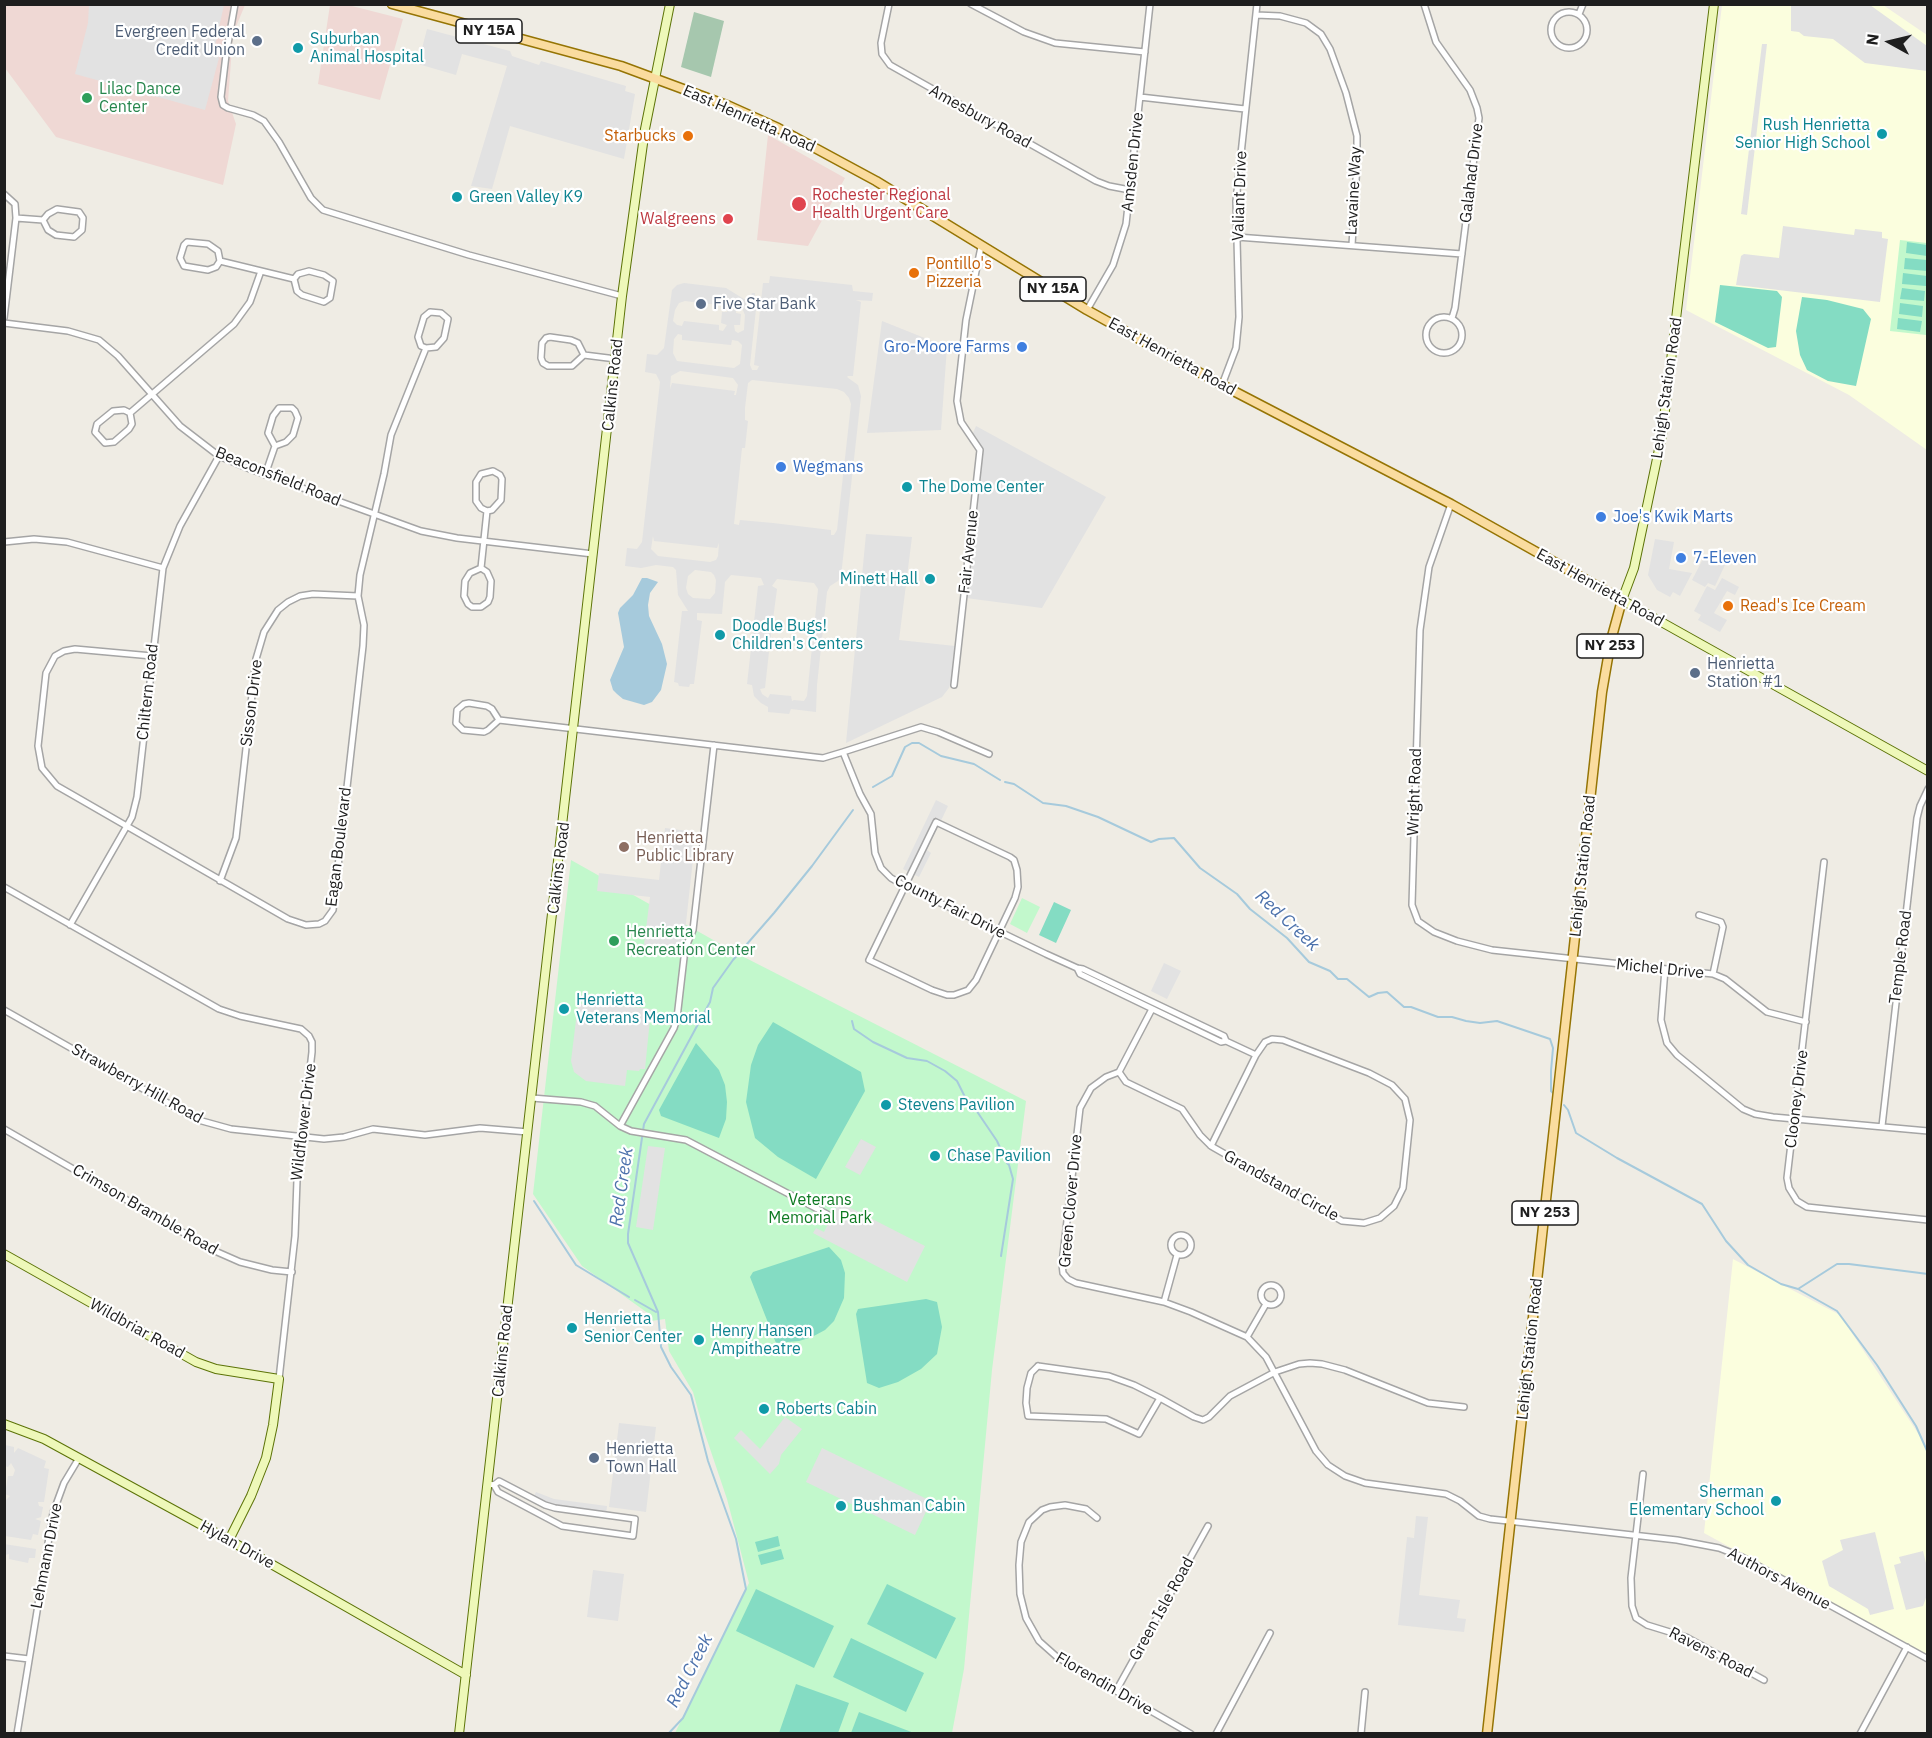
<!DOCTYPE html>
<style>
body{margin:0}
#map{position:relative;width:1932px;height:1738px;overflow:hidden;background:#efece4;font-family:"IBM Plex Sans",sans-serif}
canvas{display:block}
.frame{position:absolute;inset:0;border:6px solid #1e1e1e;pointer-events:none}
.north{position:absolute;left:1860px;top:12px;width:60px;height:60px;-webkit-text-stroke:4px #fff;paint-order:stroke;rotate:278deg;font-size:16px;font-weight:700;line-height:24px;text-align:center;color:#1e1e1e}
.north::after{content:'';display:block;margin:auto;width:21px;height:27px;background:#1e1e1e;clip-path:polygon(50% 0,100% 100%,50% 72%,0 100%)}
</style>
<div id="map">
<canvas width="1932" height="1738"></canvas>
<div class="frame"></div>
<div class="north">N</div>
</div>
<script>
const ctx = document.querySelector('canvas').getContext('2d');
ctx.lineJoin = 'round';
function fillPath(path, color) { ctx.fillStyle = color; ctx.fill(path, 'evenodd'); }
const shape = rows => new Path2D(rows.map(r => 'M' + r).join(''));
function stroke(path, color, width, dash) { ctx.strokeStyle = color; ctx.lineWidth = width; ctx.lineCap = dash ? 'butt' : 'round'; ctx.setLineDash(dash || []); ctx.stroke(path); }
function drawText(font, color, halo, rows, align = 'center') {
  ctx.font = font + ' "IBM Plex Sans",sans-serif'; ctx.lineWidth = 4.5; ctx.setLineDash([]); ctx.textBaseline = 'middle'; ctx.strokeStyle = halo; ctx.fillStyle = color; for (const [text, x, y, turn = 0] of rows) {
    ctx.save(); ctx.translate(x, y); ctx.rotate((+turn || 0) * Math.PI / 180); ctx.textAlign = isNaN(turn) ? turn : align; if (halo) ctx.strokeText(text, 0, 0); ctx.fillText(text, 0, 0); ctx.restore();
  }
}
const commercial = shape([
 [5,5,245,5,233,34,228,101,236,124,223,185,56,137,5,68],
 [330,5,348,5,403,19,380,100,318,84],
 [768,135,845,178,808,246,757,240]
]);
const education = shape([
 [1722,5,1883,5,1927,35,1927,450,1849,395,1686,310],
 [1733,1259,1840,1315,1927,1447,1927,1655,1704,1533]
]);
const cemetery = shape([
 [694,12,724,21,711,77,681,67]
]);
const park = shape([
 [1900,240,1927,243,1926,335,1890,331],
 [571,860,740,955,1026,1101,992,1370,964,1669,952,1733,675,1733,749,1583,727,1499,704,1431,693,1392,669,1351,665,1319,651,1321,649,1314,582,1266,533,1194],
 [1022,898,1040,907,1027,933,1010,924]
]);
const pitch = shape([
 [1907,242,1927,245,1927,256,1906,253],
 [1905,258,1927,260,1927,271,1904,269],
 [1903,273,1927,276,1926,286,1902,284],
 [1720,285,1777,291,1782,297,1776,347,1768,348,1715,322],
 [1902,288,1925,291,1924,301,1900,299],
 [1802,297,1827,300,1863,309,1871,319,1856,386,1828,381,1807,370,1800,355,1796,331],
 [1900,303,1923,306,1922,317,1899,314],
 [1898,318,1922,321,1920,332,1897,329],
 [1054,902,1071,910,1056,943,1039,935],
 [773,1022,861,1072,865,1091,816,1179,778,1157,755,1138,746,1102,751,1065,758,1045],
 [696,1043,719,1070,725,1085,727,1102,726,1119,719,1138,661,1116,659,1110],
 [829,1247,841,1260,845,1273,844,1298,834,1321,825,1330,812,1337,799,1341,776,1343,750,1277,753,1272],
 [926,1299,937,1302,942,1327,937,1354,921,1369,898,1382,879,1388,867,1383,856,1314,858,1309],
 [778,1536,780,1546,758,1552,755,1542],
 [781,1549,784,1559,761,1565,758,1555],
 [887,1584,956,1618,936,1659,867,1624],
 [756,1589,834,1626,814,1668,736,1631],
 [851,1638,924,1673,906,1712,833,1677],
 [796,1684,849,1703,838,1733,779,1733],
 [859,1712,914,1733,851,1733]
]);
const parking = shape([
 [89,5,224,5,214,50,219,58,205,110,75,74,88,23],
 [1791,5,1870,5,1927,46,1927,71,1865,63,1833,39,1804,36,1799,32,1791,31],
 [427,29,510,51,512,56,539,65,541,61,626,86,625,91,635,94,624,159,510,126,492,189,471,186,507,66,462,54,456,75,418,64],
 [1762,44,1767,44,1747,215,1741,214],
 [1783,226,1854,235,1855,229,1882,232,1882,238,1888,239,1880,302,1736,285,1741,256,1744,254,1779,258],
 [770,276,852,285,853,291,873,293,872,301,856,300,861,302,853,376,848,376,847,377,858,385,861,396,841,576,838,581,830,586,827,592,817,685,816,712,791,709,789,714,768,712,768,707,761,703,754,696,752,685,747,684,758,586,764,585,761,578,731,575,725,582,722,614,697,613,697,620,702,621,694,684,690,684,689,687,679,686,678,683,674,682,682,611,688,611,678,595,676,570,673,567,656,565,641,568,625,566,627,548,637,549,642,542,660,382,656,374,645,372,647,354,657,355,664,348,672,290,677,285,684,283,726,288,744,299,749,299,752,293,755,293,755,299,757,300,750,365,752,370,757,370,759,366,754,365,763,283,769,283],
 [685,301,742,308,745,315,744,330,738,333,735,331,734,325,740,325,741,314,736,313,736,310,728,309,727,312,722,312,721,323,727,325,723,331,719,330,719,325,684,321,682,326,677,325,673,321,675,310,679,303],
 [678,334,682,335,682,340,731,345,732,340,738,341,742,345,740,364,734,368,677,361,673,353,674,339],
 [680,371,733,378,738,385,736,395,734,395,735,391,672,383,670,389,671,376],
 [752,380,837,389,844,392,849,398,851,404,837,530,834,535,831,535,831,530,773,523,740,520,739,525,734,524,742,448,745,448,748,421,745,420,745,408,748,383],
 [653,536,654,541,717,548,719,543,718,556,716,560,710,562,658,556,651,549],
 [695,570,711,572,714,575,716,580,715,593,710,599,693,598,688,594,686,588,688,576],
 [777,579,814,583,818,589,807,696,804,701,794,700,792,701,791,696,770,694,768,698,762,694,760,689,765,688,769,652,764,651,770,645,771,634,767,627,772,627,777,589,772,586],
 [882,321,947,347,941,430,867,433],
 [976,426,1106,497,1042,608,966,598,980,450,969,442],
 [866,534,912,537,899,640,955,646,952,679,949,688,942,697,846,743],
 [1655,539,1674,542,1669,569,1692,573,1680,596,1673,592,1670,597,1657,590,1648,575],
 [1705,555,1725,565,1715,586,1708,583,1705,587,1692,580],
 [1722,578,1739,587,1735,595,1727,591,1714,613,1727,620,1720,632,1698,620,1701,615,1694,611,1707,586,1715,590],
 [936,800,948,806,927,850,931,853,919,877,903,869],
 [665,828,696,832,683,950,644,945,650,897,597,891,599,873,659,880],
 [1164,963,1181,971,1167,999,1151,991],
 [584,1002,651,1009,645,1069,640,1069,639,1071,627,1070,625,1086,586,1081,574,1072,571,1061,578,1004,583,1004],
 [861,1139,876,1147,860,1175,845,1167],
 [648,1146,665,1148,653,1230,636,1227],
 [839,1202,925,1246,907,1282,813,1233,816,1228,824,1232],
 [785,1417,802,1429,781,1455,779,1464,770,1474,734,1438,741,1430,760,1449],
 [619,1423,656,1427,646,1512,609,1507],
 [5,1445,14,1447,14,1453,18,1448,46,1461,44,1468,49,1469,44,1502,38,1502,39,1506,43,1507,41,1517,35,1519,41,1521,38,1535,33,1534,31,1540,5,1536,5,1501,10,1496,5,1494,8,1476,13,1476,15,1470,11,1463,8,1467,5,1466],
 [822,1448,931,1501,915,1535,806,1482],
 [536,1492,554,1499,607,1506,606,1516,555,1509,532,1500],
 [1416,1516,1428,1517,1419,1595,1460,1600,1457,1618,1466,1619,1464,1632,1398,1625,1407,1537,1414,1538],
 [1875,1532,1894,1609,1870,1615,1868,1609,1829,1586,1822,1561,1843,1550,1840,1540],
 [4,1544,36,1549,35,1558,29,1558,28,1563,9,1559,9,1554,5,1555],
 [1923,1551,1927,1567,1927,1595,1923,1606,1906,1610,1894,1565,1901,1563,1899,1557],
 [593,1570,624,1574,618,1621,587,1617]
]);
const water = shape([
 [642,578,647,578,658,582,650,593,648,605,649,616,662,644,667,664,661,690,652,702,644,705,623,699,617,694,613,690,610,680,624,647,618,613,620,608,633,595]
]);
const stream = shape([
 [1005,782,1014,784,1043,803,1066,806,1098,817,1151,842,1159,839,1174,838,1200,868,1237,894,1250,909,1287,938,1309,962,1330,971,1338,979,1347,979,1369,997,1378,993,1387,992,1404,1007,1411,1007,1438,1017,1452,1017,1466,1021,1480,1023,1497,1021,1550,1039,1553,1048,1551,1071,1551,1091,1553,1093],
 [873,787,892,776,905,747,912,743,919,743,941,756,974,764,1000,780],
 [852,1021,854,1029,873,1042,907,1058,927,1061,945,1071,957,1081,968,1103,976,1110,997,1141,1007,1163,1009,1165,1013,1179,1001,1256],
 [1564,1105,1568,1110,1576,1133,1617,1158,1702,1204,1726,1241,1748,1265,1781,1284,1798,1289,1837,1264,1849,1264,1928,1274],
 [534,1201,576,1265,629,1297],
 [1798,1289,1837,1311,1877,1365,1916,1426,1928,1453],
 [635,1300,656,1312],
 [668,1734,683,1718,746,1589,736,1539,708,1461,691,1395,671,1367,661,1347,658,1312,628,1243,628,1234,644,1124,710,1002,713,988,733,960,774,913,812,866,853,810]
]);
const street = shape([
 [235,4,226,55,221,97,223,105,228,108,253,115,264,121,279,142,311,198,323,210,469,255,622,296],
 [889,4,881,43,882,54,890,65,1096,181,1109,186,1130,190],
 [971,4,1024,32,1055,43,1145,52],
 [1424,4,1436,42,1470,90,1477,108,1479,118,1455,308,1452,318],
 '1551 30a18 18 0 1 1 36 0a18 18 0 1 1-36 0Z',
 [1579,14,1583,4],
 [1256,15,1280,16,1306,23,1321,34,1330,49,1346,93,1357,136,1357,164,1352,245],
 [1140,97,1245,109],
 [4,194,15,204,16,218,4,318],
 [16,218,43,220,48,230,56,235,74,237,82,230,83,218,79,212,57,209,48,214,43,220],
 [1237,237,1462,254],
 [220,261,216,267,208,270,184,266,180,258,184,245,187,242,208,244,218,251,220,261,294,279,297,291,302,295,324,302,330,298,333,281,324,275,309,271,298,274,294,279],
 [1087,310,1113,265,1126,224,1150,4],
 '1426 335a18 18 0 1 1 36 0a18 18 0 1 1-36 0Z',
 [4,323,68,331,99,340,118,356,180,426,219,456,250,469,421,531,457,538,593,554],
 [584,355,572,366,548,366,543,363,541,358,542,343,546,338,550,337,571,340,578,343,584,355,616,359],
 [1222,385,1236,348,1239,317,1236,201,1257,4],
 [130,413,132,424,129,429,114,442,105,443,95,432,97,424,113,411,124,410,130,413,234,324,250,302,261,271],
 [265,475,275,446,286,442,293,435,298,418,295,411,292,408,279,408,273,416,268,433,275,446],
 [1451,504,1429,567,1420,630,1412,905,1418,921,1434,932,1457,941,1492,950,1713,974,1725,979,1767,1012,1806,1022],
 [4,542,34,539,67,542,163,568],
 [481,568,487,572,491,581,490,597,488,602,481,607,472,607,468,604,464,596,465,581,470,573,481,568,487,511,492,510,501,500,502,479,500,475,493,471,481,474,476,482,476,501,481,508,487,511],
 [152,656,75,649,64,651,55,656,46,673,38,746,42,768,57,786,71,794,288,919,306,925,319,924,325,921,333,910,334,902,363,646,364,625,358,596,360,575,384,474,391,435,426,348,436,347,444,338,448,319,441,313,430,312,424,317,418,337,421,346,426,348],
 [954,685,980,450,961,422,957,401,966,320,981,247],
 [499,720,488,730,484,732,463,730,456,723,457,710,464,704,469,703,487,706,492,709,499,720,823,758,843,752],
 [989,754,938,732,921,727,843,752,860,794,871,814,875,853,881,868,891,878,905,886,1046,954,1077,968,1083,969,1224,1036,1226,1041,1221,1042,1080,974,1077,968],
 [936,822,1010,857,1014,860,1017,870,1018,887,1015,898,976,980,968,990,954,995,947,995,932,990,869,960,936,822],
 [1824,862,1787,1178,1789,1188,1797,1201,1807,1207,1928,1220],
 [220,881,236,838,256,659,264,632,278,610,288,602,300,596,313,594,358,596],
 [4,887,219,1009,240,1016,301,1029,309,1036,312,1042,312,1052,297,1180,295,1236,279,1379],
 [1699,915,1721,922,1723,927,1713,974],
 [70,925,132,817,137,797,163,568,180,526,219,456],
 [1665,969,1661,1020,1667,1043,1677,1055,1743,1109,1755,1114,1773,1117,1928,1131],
 [4,1010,189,1115,202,1121,231,1129,324,1139,344,1137,373,1129,425,1135,480,1128,528,1132],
 [1226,1041,1256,1055],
 [1119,1072,1106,1077,1091,1088,1080,1108,1062,1264,1063,1273,1068,1279,1076,1283,1164,1302,1191,1312,1247,1337,1266,1357,1316,1451,1328,1465,1345,1476,1365,1483,1446,1494,1460,1501,1479,1516,1490,1519,1677,1540,1719,1548,1742,1557,1928,1659],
 [1119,1072,1126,1082,1182,1109,1200,1135,1211,1146,1342,1221,1364,1223,1380,1218,1394,1206,1403,1188,1410,1120,1405,1099,1392,1085,1369,1073,1322,1055,1283,1040,1272,1039,1265,1042,1256,1055,1211,1146],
 [1119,1072,1152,1009],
 [532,1098,581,1102,595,1106,620,1126,631,1131,686,1140,827,1214],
 [620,1126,674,1028,677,1018,685,949,693,930,714,745],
 [1882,1126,1917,818,1920,806,1928,789],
 [4,1129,215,1251,240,1262,272,1270,292,1272],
 '1171 1245a10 10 0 1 1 20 0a10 10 0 1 1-20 0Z',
 '1261 1295a10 10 0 1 1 20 0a10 10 0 1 1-20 0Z',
 [1164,1302,1177,1255],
 [1247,1337,1266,1304],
 [1038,1366,1109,1376,1134,1385,1160,1398,1139,1434,1106,1419,1028,1416,1026,1403,1027,1388,1031,1373,1038,1366],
 [1160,1398,1194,1417,1203,1420,1209,1417,1230,1396,1275,1372,1299,1364,1310,1363,1322,1364,1345,1370,1428,1403,1464,1407],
 [1643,1474,1631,1578,1632,1606,1636,1618,1647,1625,1686,1637,1764,1680],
 [489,1484,494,1485,499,1481,545,1505,555,1508,635,1519,633,1536,562,1526,498,1492,494,1485],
 [1097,1518,1086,1509,1065,1505,1050,1507,1042,1510,1029,1522,1021,1542,1019,1565,1020,1594,1026,1618,1039,1641,1057,1657,1191,1734],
 [4,1656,29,1659],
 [1116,1691,1208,1526],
 [17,1734,53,1513,64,1483,79,1458],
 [1216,1734,1270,1633],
 [1361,1734,1365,1692],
 [1860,1734,1907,1647]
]);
const secondary = shape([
 [1714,4,1662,435,1634,568,1622,600,1928,771],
 [4,1254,196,1362,216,1369,279,1379,273,1425,266,1458,251,1496,229,1540],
 [4,1424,44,1439,229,1540,466,1675],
 [459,1734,622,296,645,129,670,4]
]);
const primary = shape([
 [392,4,621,66,729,106,778,128,876,181,1087,310,1222,385,1451,504,1622,600,1611,640,1602,692,1487,1734]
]);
const markers = [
 [257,41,6,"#5c6f8a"],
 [298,48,6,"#0f9aa8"],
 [87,98,6,"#2e9e5b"],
 [1882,134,6,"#0f9aa8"],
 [688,136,6,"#e8710a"],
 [457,197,6,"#0f9aa8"],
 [799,204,8,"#e0444e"],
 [728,219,6,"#e0444e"],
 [914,273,6,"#e8710a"],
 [701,304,6,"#5c6f8a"],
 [1022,347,6,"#3f7fe0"],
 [781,467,6,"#3f7fe0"],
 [907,487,6,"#0f9aa8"],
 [1601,517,6,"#3f7fe0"],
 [1681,558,6,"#3f7fe0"],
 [930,579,6,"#0f9aa8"],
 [1728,606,6,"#e8710a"],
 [720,635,6,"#0f9aa8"],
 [1695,673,6,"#5c6f8a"],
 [624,847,6,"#8d6e63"],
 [614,941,6,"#2e9e5b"],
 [564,1009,6,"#0f9aa8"],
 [886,1105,6,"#0f9aa8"],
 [935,1156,6,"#0f9aa8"],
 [572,1328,6,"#0f9aa8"],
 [699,1340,6,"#0f9aa8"],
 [764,1409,6,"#0f9aa8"],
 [594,1458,6,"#5c6f8a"],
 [1776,1501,6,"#0f9aa8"],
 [841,1506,6,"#0f9aa8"]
];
const shields = [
 [489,31,66],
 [1053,289,66],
 [1610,646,66],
 [1545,1213,66]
];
const shieldNames = [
 ["NY 15A",489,31],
 ["NY 15A",1053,289],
 ["NY 253",1610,646],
 ["NY 253",1545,1213]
];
const serviceNames = [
 ["Evergreen Federal",245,32,"right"],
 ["Credit Union",245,50,"right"],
 ["Five Star Bank",713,304],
 ["Henrietta",1707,664],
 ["Station #1",1707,682],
 ["Henrietta",606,1449],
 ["Town Hall",606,1467]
];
const cultureNames = [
 ["Suburban",310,39],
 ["Animal Hospital",310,57],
 ["Rush Henrietta",1870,125,"right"],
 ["Senior High School",1870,143,"right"],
 ["Green Valley K9",469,197],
 ["The Dome Center",919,487],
 ["Minett Hall",918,579,"right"],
 ["Doodle Bugs!",732,626],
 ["Children's Centers",732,644],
 ["Henrietta",576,1000],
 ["Veterans Memorial",576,1018],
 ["Stevens Pavilion",898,1105],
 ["Chase Pavilion",947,1156],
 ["Henrietta",584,1319],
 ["Senior Center",584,1337],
 ["Henry Hansen",711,1331],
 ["Ampitheatre",711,1349],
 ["Roberts Cabin",776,1409],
 ["Sherman",1764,1492,"right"],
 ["Elementary School",1764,1510,"right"],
 ["Bushman Cabin",853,1506]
];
const leisureNames = [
 ["Lilac Dance",99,89],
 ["Center",99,107],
 ["Henrietta",626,932],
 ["Recreation Center",626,950]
];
const streetNames = [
 ["Amesbury Road",980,117,29],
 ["East Henrietta Road",749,119,24],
 ["Amsden Drive",1133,162,-84],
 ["Galahad Drive",1472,173,-83],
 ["Lavaine Way",1354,191,-87],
 ["Valiant Drive",1240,196,-88],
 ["East Henrietta Road",1172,357,29],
 ["Calkins Road",613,385,-84],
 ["Lehigh Station Road",1667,388,-82],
 ["Beaconsfield Road",278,477,22],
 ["Fair Avenue",969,552,-84],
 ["East Henrietta Road",1600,588,29],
 ["Chiltern Road",148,692,-84],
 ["Sisson Drive",252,703,-83],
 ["Wright Road",1415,792,-88],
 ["Eagan Boulevard",339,847,-83],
 ["Lehigh Station Road",1583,866,-84],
 ["Calkins Road",559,868,-83],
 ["County Fair Drive",950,907,27],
 ["Temple Road",1901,957,-83],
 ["Michel Drive",1660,969,6],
 ["Strawberry Hill Road",137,1084,29],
 ["Clooney Drive",1797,1099,-83],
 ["Wildflower Drive",304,1122,-83],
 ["Grandstand Circle",1281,1186,29],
 ["Green Clover Drive",1071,1201,-85],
 ["Crimson Bramble Road",145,1210,30],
 ["Wildbriar Road",137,1329,29],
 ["Lehigh Station Road",1530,1349,-84],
 ["Calkins Road",503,1351,-84],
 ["Hylan Drive",237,1545,29],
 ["Lehmann Drive",47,1556,-79],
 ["Authors Avenue",1779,1579,28],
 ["Green Isle Road",1162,1609,-61],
 ["Ravens Road",1711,1653,27],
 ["Florendin Drive",1104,1684,30]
];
const foodNames = [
 ["Starbucks",676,136,"right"],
 ["Pontillo's",926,264],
 ["Pizzeria",926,282],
 ["Read's Ice Cream",1740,606]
];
const healthNames = [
 ["Rochester Regional",812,195],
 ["Health Urgent Care",812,213],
 ["Walgreens",716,219,"right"]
];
const shopNames = [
 ["Gro-Moore Farms",1010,347,"right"],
 ["Wegmans",793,467],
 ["Joe's Kwik Marts",1613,517],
 ["7-Eleven",1693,558]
];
const educationNames = [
 ["Henrietta",636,838],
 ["Public Library",636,856]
];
const parkNames = [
 ["Veterans",820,1200],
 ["Memorial Park",820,1218]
];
const waterNames = [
 ["Red Creek",1287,921,43],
 ["Red Creek",622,1187,-82],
 ["Red Creek",690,1671,-63]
];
fillPath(commercial, '#efd8d4');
fillPath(education, '#fbfede');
fillPath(cemetery, '#a6c7ae');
fillPath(park, '#c2f8cc');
fillPath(pitch, '#84dcc3');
fillPath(parking, '#e2e2e2');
fillPath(water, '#a6cadc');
stroke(stream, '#a6cadc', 2);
stroke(street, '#a5a5a5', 8);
stroke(secondary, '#5c7307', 10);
stroke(primary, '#957404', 11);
stroke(street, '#fff', 5);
stroke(secondary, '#eef8b9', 8);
stroke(primary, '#fadc9f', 8);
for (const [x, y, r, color] of markers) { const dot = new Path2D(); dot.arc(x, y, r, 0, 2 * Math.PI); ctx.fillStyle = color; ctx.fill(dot); stroke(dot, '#fff', 2); }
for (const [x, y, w] of shields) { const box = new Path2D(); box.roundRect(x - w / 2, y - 12, w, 24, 4.5); ctx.fillStyle = '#fff'; ctx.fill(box); stroke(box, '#1e1e1e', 1.5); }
drawText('bold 15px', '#1e1e1e', null, shieldNames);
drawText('16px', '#4e5e75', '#fff', serviceNames, 'left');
drawText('16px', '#0d838f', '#fff', cultureNames, 'left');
drawText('16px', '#27864d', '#fff', leisureNames, 'left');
drawText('16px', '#1e1e1e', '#fff', streetNames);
drawText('16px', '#c56008', '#fff', foodNames, 'left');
drawText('16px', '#be3a42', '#fff', healthNames, 'left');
drawText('16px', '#366cbe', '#fff', shopNames, 'left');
drawText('16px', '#785e54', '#fff', educationNames, 'left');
drawText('16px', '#0e7a22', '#fff', parkNames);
drawText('italic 18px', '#4d72ac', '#fff', waterNames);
</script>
